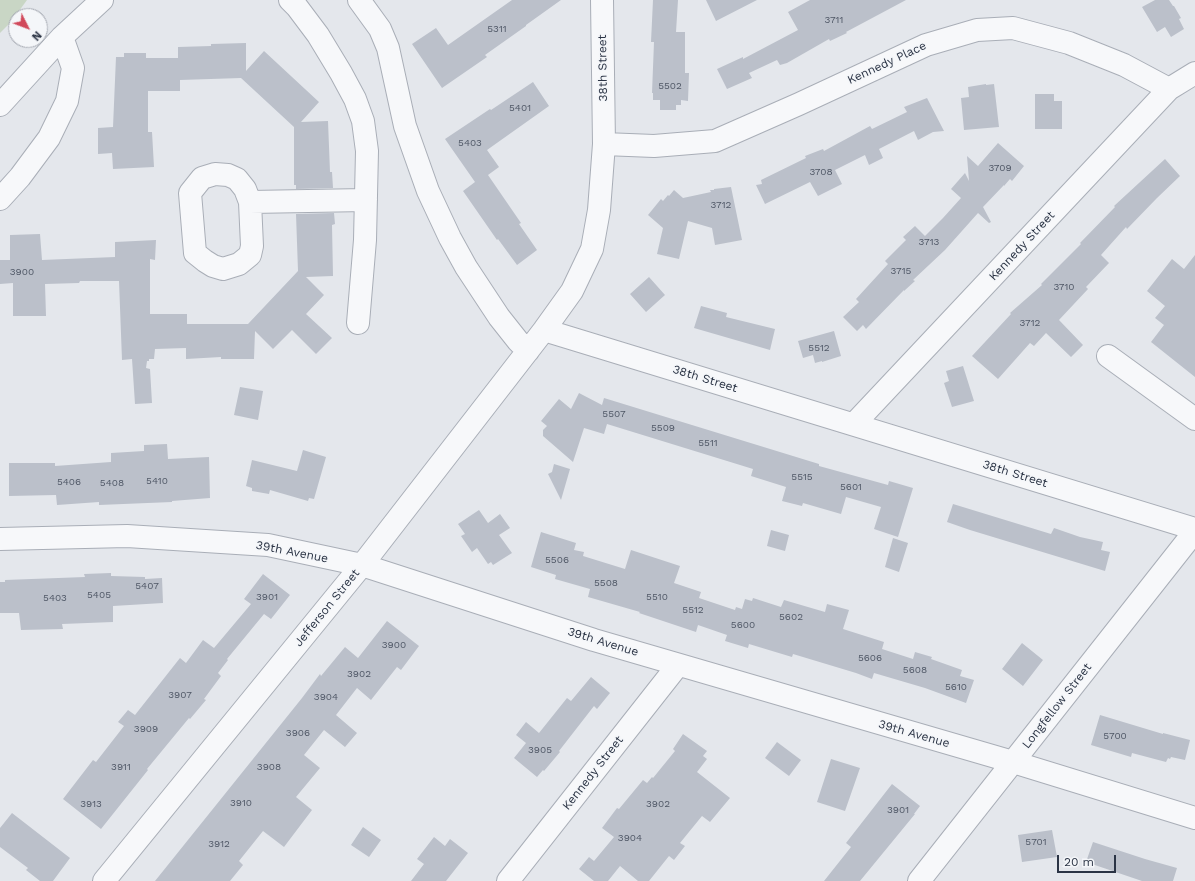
<!DOCTYPE html>
<style>
body{margin:0}
#map{position:relative;width:1195px;height:881px;overflow:hidden;background:#e4e7ec;font-family:"Work Sans",sans-serif}
canvas{display:block}
.north{position:absolute;left:8px;top:8px;width:40px;height:40px;box-sizing:border-box;background:#f4f6f9;border:1px solid #a4a8b1;border-radius:50%;rotate:132deg;font-size:11px;font-weight:700;line-height:16px;text-align:center;color:#2b3445}
.north::after{content:'';display:block;margin:auto;width:14px;height:18px;background:#d1495b;clip-path:polygon(50% 0,100% 100%,50% 72%,0 100%)}
.scale{position:absolute;left:1057px;top:855px;width:59px;height:18px;box-sizing:border-box;border:2px solid #2b3445;border-top:0;padding-left:5px;font-size:12px;line-height:14px;white-space:nowrap;color:#2b3445;-webkit-text-stroke:3px #f4f6f9;paint-order:stroke}
</style>
<div id="map">
<canvas width="1195" height="881"></canvas>
<div class="north">N</div>
<div class="scale">20 m</div>
</div>
<script>
const ctx = document.querySelector('canvas').getContext('2d');
ctx.lineJoin = 'round';
function fillPath(path, color) { ctx.fillStyle = color; ctx.fill(path, 'evenodd'); }
const shape = rows => new Path2D(rows.map(r => 'M' + r).join(''));
function stroke(path, color, width, dash) { ctx.strokeStyle = color; ctx.lineWidth = width; ctx.lineCap = dash ? 'butt' : 'round'; ctx.setLineDash(dash || []); ctx.stroke(path); }
function drawText(font, color, halo, rows, align = 'center') {
  ctx.font = font + ' "Work Sans",sans-serif'; ctx.lineWidth = 3; ctx.setLineDash([]); ctx.textBaseline = 'middle'; ctx.strokeStyle = halo; ctx.fillStyle = color; for (const [text, x, y, turn = 0] of rows) {
    ctx.save(); ctx.translate(x, y); ctx.rotate((+turn || 0) * Math.PI / 180); ctx.textAlign = isNaN(turn) ? turn : align; if (halo) ctx.strokeText(text, 0, 0); ctx.fillText(text, 0, 0); ctx.restore();
  }
}
const green = shape([
 [0,0,27,0,11,22,0,33]
]);
const building = shape([
 [512,0,561,0,526,25,526,26,485,55,487,57,442,88,412,44,436,28,448,45],
 [653,0,678,0,676,32,685,32,685,73,689,73,688,101,681,100,681,105,676,105,676,110,660,110,660,100,653,100,653,93,652,93,654,42,651,42],
 [706,0,757,0,716,21],
 [810,0,906,0,846,32,847,33,830,41,829,39,787,63,780,65,777,60,749,73,752,78,727,89,717,69,743,57,743,59,798,30,788,12],
 [1155,0,1169,0,1173,6,1174,6,1181,18,1179,19,1184,29,1171,37,1165,27,1157,32,1142,7],
 [246,43,246,71,264,51,319,102,301,122,328,121,330,172,332,172,333,188,296,189,296,185,294,185,294,127,241,78,180,80,180,91,148,91,148,132,152,132,154,167,113,169,112,153,98,154,98,128,113,127,116,57,124,57,124,53,146,53,146,58,178,58,178,47,211,46,211,44],
 [533,82,549,106,487,150,499,167,488,175,521,223,519,224,537,250,517,265,498,239,497,240,463,191,475,182,445,139,490,109,491,110],
 [986,84,986,85,994,84,999,127,964,130,961,98,969,97,968,87],
 [1035,94,1054,94,1054,101,1062,101,1062,129,1035,129],
 [927,98,944,131,933,132,918,140,914,131,879,149,883,158,869,165,865,155,835,170,842,184,818,196,810,182,765,204,756,185,762,184,761,180,806,158,805,156,823,149,824,151,870,126,872,129,907,112,904,107],
 [998,143,1024,166,1012,181,1010,179,1004,186,1004,185,983,207,991,222,989,223,978,213,945,250,913,280,915,281,904,291,904,290,866,329,863,325,857,331,843,317,859,302,856,299,888,264,885,261,906,240,903,237,915,226,925,236,943,218,961,198,951,189,965,173,969,181,967,156,978,166],
 [1165,159,1180,176,1157,198,1127,229,1126,227,1101,255,1109,263,1086,287,1088,289,1059,320,1083,345,1071,357,1046,333,1034,346,1030,343,998,379,972,356,1011,314,1010,313,1042,285,1041,284,1081,244,1080,243,1115,207,1114,206],
 [731,187,742,240,715,245,712,228,688,221,679,259,657,254,663,228,648,215,661,199,663,201,668,195,669,196,674,190,683,198,711,192,710,190,714,190,714,189],
 [334,213,335,224,332,225,333,276,306,277,324,295,306,314,332,338,316,354,292,330,273,349,255,331,254,359,221,359,221,357,186,359,186,348,155,349,154,359,149,359,149,361,147,361,146,368,150,369,152,403,135,404,132,359,122,360,119,281,80,281,79,283,45,284,46,316,13,316,13,283,0,284,0,260,10,260,10,235,40,234,42,260,115,257,115,242,156,240,155,260,150,259,150,314,187,314,187,324,248,324,298,271,296,214],
 [1195,255,1195,377,1151,342,1164,325,1155,318,1165,306,1147,291,1172,259,1184,269],
 [649,277,665,295,646,312,630,294],
 [701,306,727,313,726,317,775,329,770,350,694,328],
 [834,331,841,356,822,362,822,361,815,363,813,355,803,358,798,341],
 [963,366,974,401,952,407,944,383,949,381,946,371],
 [240,387,263,391,258,420,234,415],
 [579,393,602,405,604,398,819,464,819,466,888,485,889,481,913,488,898,537,874,529,881,507,846,497,841,514,803,503,802,506,782,501,786,487,751,476,753,469,607,424,604,434,584,428,573,462,543,436,543,430,547,426,541,421,559,399,571,409],
 [167,444,168,459,209,457,210,498,172,501,172,502,99,505,99,502,57,505,56,495,9,496,9,463,55,463,55,466,111,462,111,453,144,451,144,445],
 [303,450,326,457,314,499,309,498,308,501,270,490,269,494,252,491,252,488,246,486,252,460,297,471],
 [554,464,570,469,561,500,548,474,552,472],
 [953,504,1051,534,1054,528,1080,537,1103,542,1101,550,1110,552,1105,571,970,530,947,522],
 [479,510,488,523,500,514,510,528,499,535,512,553,493,565,491,562,488,564,477,548,472,552,461,536,465,534,458,524],
 [771,530,789,535,785,551,767,546],
 [541,532,576,543,574,550,584,552,583,556,625,569,631,550,680,566,674,583,701,592,699,598,735,610,736,607,742,609,745,599,752,601,753,598,781,607,784,600,825,612,827,604,849,610,843,629,884,642,882,649,913,659,915,652,932,657,931,659,962,670,960,676,974,680,966,703,925,688,874,673,872,679,856,673,793,654,792,657,749,644,748,648,725,641,727,635,698,625,696,632,639,613,640,612,588,597,590,589,555,579,556,575,531,567],
 [893,538,908,543,899,572,885,567],
 [111,573,111,576,145,577,145,579,162,578,163,603,113,606,113,622,62,624,63,629,21,630,19,613,0,613,0,582,5,582,5,580,85,577,84,574],
 [263,574,290,595,271,619,264,614,227,659,228,660,218,673,221,676,204,699,206,700,190,719,189,718,147,769,148,770,101,829,63,799,93,760,96,762,124,726,118,722,128,710,135,715,180,658,186,663,203,640,214,648,251,604,244,599],
 [387,621,419,646,401,670,397,667,371,700,357,688,336,715,357,733,345,747,324,730,304,755,320,768,296,797,312,810,284,847,263,831,239,861,243,865,230,881,155,881,302,698,320,674,321,676,345,647,358,658],
 [1022,643,1043,660,1023,686,1002,669],
 [591,677,610,693,597,709,594,706,559,751,560,752,544,771,543,770,537,777,514,758,526,743,516,735,526,722,539,733,567,698,571,701],
 [1100,715,1163,734,1163,733,1190,740,1185,760,1171,757,1170,759,1168,758,1166,762,1132,753,1131,757,1091,745],
 [683,734,707,751,703,756,707,759,697,772,730,798,710,822,702,816,680,843,685,846,674,860,669,856,649,881,638,881,620,866,608,881,594,881,579,869,589,857,594,861,614,837,602,828,617,808,619,809,643,780,647,783,652,777,653,778,675,751,673,749],
 [777,742,801,760,789,776,765,758],
 [831,759,860,768,845,811,817,802],
 [892,784,920,806,914,814,915,814,860,881,824,881,851,847,846,843],
 [12,813,70,858,53,881,40,881,26,870,28,868,0,847,0,828],
 [363,827,381,840,369,857,351,845],
 [1052,830,1057,857,1022,862,1018,835],
 [434,837,445,846,450,839,468,853,446,881,411,881,424,864,417,859],
 [1093,842,1145,859,1177,868,1173,881,1142,881,1086,862]
]);
const minor = shape([
 [290,0,297,7,318,35,341,73,355,99,363,121,367,151,365,240,358,323],
 [359,0,380,29,388,48,405,126,428,191,450,238,466,267,499,317,518,341,528,351],
 [0,105,62,37,102,0],
 [604,144,654,146,715,141,799,104,926,45,977,30,1013,28,1069,43,1124,65,1169,89],
 [0,199,20,177,49,138,67,101,73,68,62,37],
 [250,202,252,246,250,255,239,264,223,269,213,266,205,261,195,253,190,193,202,178,215,174,228,175,237,179,245,189,250,202,366,200],
 [544,330,1195,529],
 [1108,356,1195,419],
 [854,424,1169,89,1195,73],
 [0,539,127,536,268,545,362,565,594,640,1013,762,1195,818],
 [104,881,362,565,544,330,572,291,592,249,599,210,604,144,602,0],
 [508,881,678,665],
 [919,881,1195,531]
]);
const numberNames = [
 ["3711",834,20],
 ["5311",497,29],
 ["5502",670,86],
 ["5401",520,108],
 ["5403",470,143],
 ["3709",1000,168],
 ["3708",821,172],
 ["3712",721,205],
 ["3713",929,242],
 ["3715",901,271],
 ["3900",22,272],
 ["3710",1064,287],
 ["3712",1030,323],
 ["5512",819,348],
 ["5507",614,414],
 ["5509",663,428],
 ["5511",708,443],
 ["5515",802,477],
 ["5410",157,481],
 ["5406",69,482],
 ["5408",112,483],
 ["5601",851,487],
 ["5506",557,560],
 ["5508",606,583],
 ["5407",147,586],
 ["5405",99,595],
 ["3901",267,597],
 ["5510",657,597],
 ["5403",55,598],
 ["5512",693,610],
 ["5602",791,617],
 ["5600",743,625],
 ["3900",394,645],
 ["5606",870,658],
 ["5608",915,670],
 ["3902",359,674],
 ["5610",956,687],
 ["3907",180,695],
 ["3904",326,697],
 ["3909",146,729],
 ["3906",298,733],
 ["5700",1115,736],
 ["3905",540,750],
 ["3911",121,767],
 ["3908",269,767],
 ["3910",241,803],
 ["3913",91,804],
 ["3902",658,804],
 ["3901",898,810],
 ["3904",630,838],
 ["5701",1036,842],
 ["3912",219,844]
];
const streetNames = [
 ["Kennedy Place",887,63,-25],
 ["38th Street",603,68,-91],
 ["Kennedy Street",1022,246,-47],
 ["38th Street",705,379,17],
 ["38th Street",1015,474,17],
 ["39th Avenue",292,552,11],
 ["Jefferson Street",327,608,-51],
 ["39th Avenue",603,642,17],
 ["Longfellow Street",1057,706,-52],
 ["39th Avenue",914,734,16],
 ["Kennedy Street",593,773,-52]
];
fillPath(green, '#c9d6c5');
fillPath(building, '#bbc0ca');
stroke(minor, '#a9aeb7', 24);
stroke(minor, '#f7f8fa', 22);
drawText('10px', '#4f5766', null, numberNames);
drawText('12px', '#2b3445', '#f4f6f9', streetNames);
</script>
